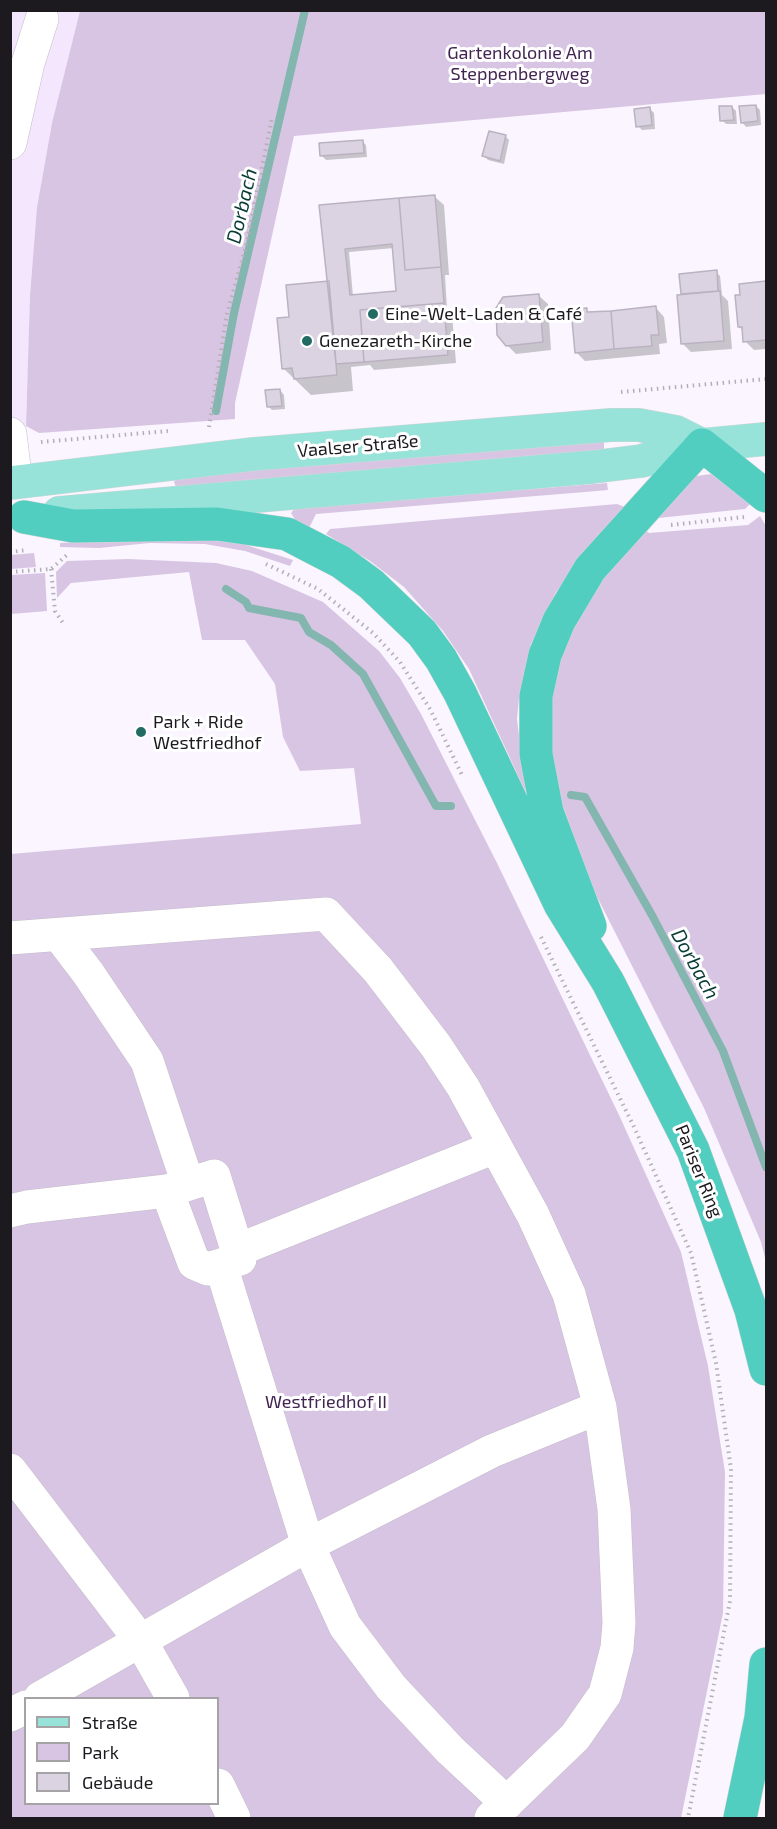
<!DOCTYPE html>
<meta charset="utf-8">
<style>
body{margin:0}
#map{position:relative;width:777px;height:1829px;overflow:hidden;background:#faf5fe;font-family:"Exo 2",sans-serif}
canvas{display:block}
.frame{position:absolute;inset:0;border:12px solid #1d1a1f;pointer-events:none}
.legend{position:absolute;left:24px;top:1697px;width:195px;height:108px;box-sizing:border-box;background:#fff;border:2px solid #a5a3a5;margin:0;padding:8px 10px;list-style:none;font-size:18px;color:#1d1a1f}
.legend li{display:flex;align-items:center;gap:12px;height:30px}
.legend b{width:30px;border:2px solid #a5a3a5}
</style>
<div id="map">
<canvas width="777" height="1829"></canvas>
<div class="frame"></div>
<ul class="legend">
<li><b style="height:8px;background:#97e2d9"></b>Straße</li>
<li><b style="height:16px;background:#d8c5e4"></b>Park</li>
<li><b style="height:16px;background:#dcd3e2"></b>Gebäude</li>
</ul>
</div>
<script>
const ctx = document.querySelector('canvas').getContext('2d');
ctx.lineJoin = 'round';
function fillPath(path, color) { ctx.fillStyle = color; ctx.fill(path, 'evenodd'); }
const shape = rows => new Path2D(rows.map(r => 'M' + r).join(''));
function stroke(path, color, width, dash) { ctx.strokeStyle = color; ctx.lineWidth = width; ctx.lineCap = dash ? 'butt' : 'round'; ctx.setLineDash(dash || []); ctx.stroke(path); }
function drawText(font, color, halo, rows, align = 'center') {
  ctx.font = font + ' "Exo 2",sans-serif'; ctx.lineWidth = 6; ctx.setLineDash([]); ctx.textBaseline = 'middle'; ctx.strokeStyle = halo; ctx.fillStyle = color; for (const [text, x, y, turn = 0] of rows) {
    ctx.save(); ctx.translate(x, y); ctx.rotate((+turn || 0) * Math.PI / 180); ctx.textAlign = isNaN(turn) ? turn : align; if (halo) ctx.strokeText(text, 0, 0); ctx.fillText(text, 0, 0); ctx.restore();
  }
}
const built = shape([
 [11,11,80,11,52,123,37,207,30,295,26,426,11,426]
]);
const green = shape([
 [80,11,766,11,766,94,294,136,235,403,235,419,39,433,26,426,30,295,37,207,52,123],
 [604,442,604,452,176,487,174,482,177,478,216,472],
 [711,474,750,504,745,509,668,517,659,518,655,513,689,477],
 [607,483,608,490,585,492,316,514,309,528,297,523,291,513,295,508],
 [617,504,625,507,556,592,531,644,519,698,517,719,526,793,469,669,443,631,404,587,370,561,326,534,330,529],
 [760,516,766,526,766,1262,761,1242,704,1108,585,873,555,799,545,696,574,614,641,527,649,533,748,525],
 [179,536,240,543,293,560,290,566,245,551,205,544,150,543,99,548,60,547,60,543],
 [34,553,36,567,11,569,11,555],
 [128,559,216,563,252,571,323,602,379,651,400,678,421,714,496,861,619,1115,681,1252,708,1366,725,1472,723,1613,681,1818,11,1818,11,854,361,824,354,768,300,771,283,737,275,684,245,640,202,640,189,572,71,583,57,598,56,572,67,561],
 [26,1698,218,1698,218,1804,26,1804],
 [45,573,47,611,11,614,11,575]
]);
const shadow = shape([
 [756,106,760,110,761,125,746,127,742,122],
 [732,107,736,111,737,124,726,124,722,120],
 [650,109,654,113,655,129,642,130,638,126],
 [505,136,509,140,504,164,488,160,484,156],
 [362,141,366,145,367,157,326,160,322,156],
 [435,197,444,205,449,275,445,275,447,309,452,314,456,363,374,370,370,365,351,367,353,391,311,395,283,368,290,318,329,283,321,206],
 [394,248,397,292,353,296,349,252],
 [716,272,720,276,722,295,728,301,732,349,691,352,683,344,685,295,683,293],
 [766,283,766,349,754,350,745,341,744,331,739,327,741,285],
 [539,296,548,304,551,350,516,354,507,345],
 [656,308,664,317,667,343,659,344,660,354,585,361,576,352,586,310,590,314],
 [280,390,284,395,285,409,272,410,268,406]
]);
const stream = shape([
 [216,411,234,313,305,10],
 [226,589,246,602,249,608,301,618,309,632,331,645,363,674,436,806,451,806],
 [571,795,585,797,653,917,723,1051,766,1167]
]);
const building = shape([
 [756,105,758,121,741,123,739,106,756,105],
 [719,106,732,106,734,120,720,121,719,106],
 [650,107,652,125,636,127,634,109,650,107],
 [489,131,506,135,500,161,482,156,489,131],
 [363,140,364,153,320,156,319,143,363,140],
 [435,195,441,267,405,270,399,198,435,195],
 [399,198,405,270,441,267,444,303,360,310,364,362,336,364,319,205,399,198],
 [392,244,396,291,350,295,345,249,392,244],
 [717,270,718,291,681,294,679,274,717,270],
 [329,281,337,375,294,379,292,368,282,369,277,318,289,317,286,285,329,281],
 [766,281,766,340,743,342,742,327,738,327,735,295,740,295,739,284,766,281],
 [720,291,724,341,681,344,677,295,720,291],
 [539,294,543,342,506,346,497,335,496,308,503,297,539,294],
 [444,303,448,355,364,362,360,310,444,303],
 [656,306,659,335,651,335,652,346,614,349,611,311,656,306],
 [587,308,587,312,611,311,614,349,575,353,571,309,587,308],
 [280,389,282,406,267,407,265,390,280,389]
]);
const path = shape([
 [621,392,766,379],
 [209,427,227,314,246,246,272,118],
 [41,442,168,431],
 [671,525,744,517],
 [10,552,27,550],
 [266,564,318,589,373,633,400,662,430,709,463,777],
 [51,569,55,611,63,623],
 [10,572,51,569,67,555],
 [541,937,634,1127,691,1253,716,1363,731,1469,730,1601,688,1818]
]);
const minor = shape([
 [10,143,28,63,42,19],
 [10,434,16,482],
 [59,935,88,973,147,1061,188,1184],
 [10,938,326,914,378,970,436,1046,463,1087,533,1215,569,1294,600,1407,614,1509,619,1623,617,1648,605,1694,575,1737,491,1818],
 [214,1176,240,1259,208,1269,194,1263,167,1191,214,1176],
 [10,1211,27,1207,167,1191],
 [238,1250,495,1147],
 [221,1266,308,1545,345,1626,391,1687,450,1750,507,1803],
 [10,1470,140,1640,173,1698],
 [40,1698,308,1545,492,1451,600,1407],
 [10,1715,26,1707],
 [218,1785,234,1818]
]);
const major = shape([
 [10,483,254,454,611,425,639,425,676,432,702,445],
 [59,513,593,467,641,461,702,445,766,439]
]);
const highway = shape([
 [24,517,73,526,217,524,287,534,341,562,371,584,422,633,441,659,460,693,560,904,608,982,693,1150,751,1310,766,1369],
 [590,926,547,812,536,754,536,696,545,655,559,621,590,569,702,445,766,496],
 [740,1818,761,1718,766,1664]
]);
const markers = [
 [373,314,6,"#226b63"],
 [307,341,6,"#226b63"],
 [141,732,6,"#226b63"]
];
const parkNames = [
 ["Gartenkolonie Am",520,53],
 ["Steppenbergweg",520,74],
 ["Westfriedhof II",326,1402]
];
const poiNames = [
 ["Eine-Welt-Laden & Café",385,314],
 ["Genezareth-Kirche",319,341],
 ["Park + Ride",153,722],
 ["Westfriedhof",153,743]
];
const streetNames = [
 ["Vaalser Straße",358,446,-5],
 ["Pariser Ring",699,1171,68]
];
const waterNames = [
 ["Dorbach",242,206,-77],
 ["Dorbach",695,964,61]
];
fillPath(built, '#f4e7fd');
fillPath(green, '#d8c5e4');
fillPath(shadow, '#0003');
stroke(stream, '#83b6af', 8);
fillPath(building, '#dcd3e2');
stroke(building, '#bab2c0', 1.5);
stroke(minor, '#c5bcca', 34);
stroke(major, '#d6d6d7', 34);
stroke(highway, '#d6d6d7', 34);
stroke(path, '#b3afb6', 4, [1.5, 4.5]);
stroke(minor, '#fff', 33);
stroke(major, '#97e2d9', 33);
stroke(highway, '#52cec0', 33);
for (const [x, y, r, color] of markers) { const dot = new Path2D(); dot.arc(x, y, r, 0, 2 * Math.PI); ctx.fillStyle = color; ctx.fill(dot); stroke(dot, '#fff', 2); }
drawText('18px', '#422452', '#fff', parkNames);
drawText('18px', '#1d1a1f', '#fff', poiNames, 'left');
drawText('18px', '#1d1a1f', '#fff', streetNames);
drawText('italic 20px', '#0a3c36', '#fff', waterNames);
</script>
